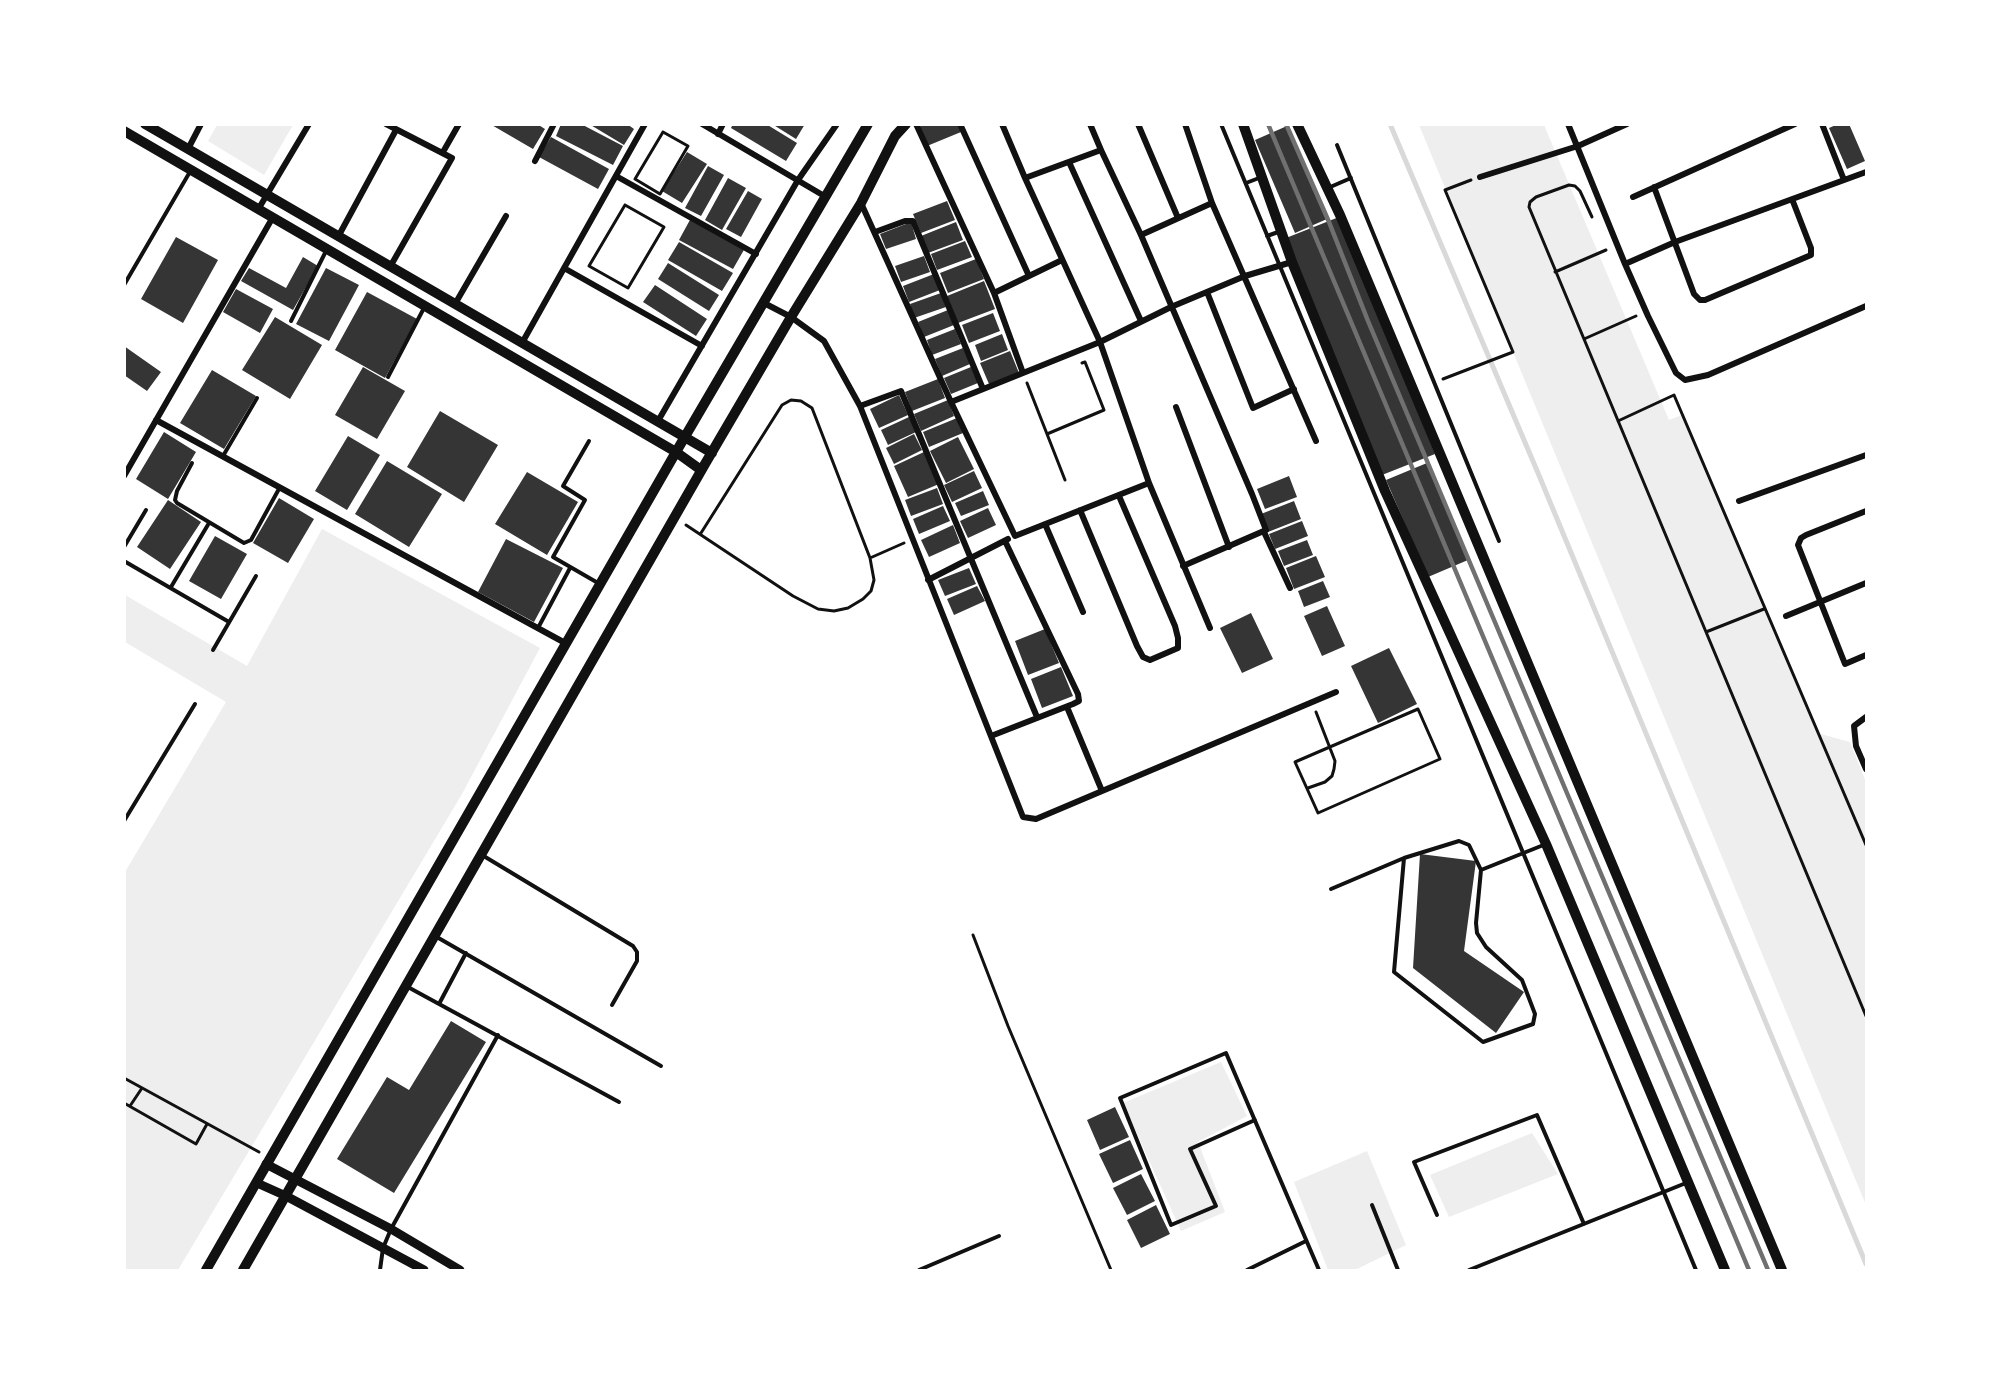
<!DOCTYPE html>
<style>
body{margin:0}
#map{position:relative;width:1991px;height:1395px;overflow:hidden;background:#fff;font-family:"DejaVu Sans",sans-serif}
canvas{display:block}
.frame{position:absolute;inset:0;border:126px solid #fff;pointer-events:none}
</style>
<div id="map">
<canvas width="1991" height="1395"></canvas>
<div class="frame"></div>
</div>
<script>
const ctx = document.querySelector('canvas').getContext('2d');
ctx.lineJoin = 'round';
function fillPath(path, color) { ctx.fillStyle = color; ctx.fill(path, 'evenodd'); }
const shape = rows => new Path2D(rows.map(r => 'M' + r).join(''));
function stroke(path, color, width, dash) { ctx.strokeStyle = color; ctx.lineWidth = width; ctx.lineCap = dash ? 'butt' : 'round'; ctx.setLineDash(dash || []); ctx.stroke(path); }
const green = shape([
 [217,125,217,124,293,125,264,175,208,141],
 [1419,125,1544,125,1669,420,1684,414,1817,733,1850,742,1866,782,1866,1205],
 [322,529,540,648,462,794,178,1270,125,1270,125,872,226,702,125,642,125,595,247,666],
 [1221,1062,1247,1116,1198,1142,1225,1212,1181,1231,1123,1103],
 [1532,1133,1558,1174,1449,1217,1430,1175],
 [1367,1151,1406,1245,1355,1270,1328,1270,1294,1182]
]);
const stream = shape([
 [1390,124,1538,473,1866,1264]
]);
const building = shape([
 [490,124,537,124,545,129,533,149],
 [561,124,581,124,623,146,613,165,556,136],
 [589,124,627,124,634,129,624,145],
 [733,124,766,124,797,143,786,161,731,128],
 [772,124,805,124,796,139],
 [925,124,958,124,961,132,927,146,919,127],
 [1838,124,1849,124,1865,161,1847,169,1829,128],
 [1287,126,1327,219,1295,233,1255,140],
 [551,137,609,169,598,189,539,157],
 [687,152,707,164,682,203,662,191],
 [708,166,724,175,701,216,685,208],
 [728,178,746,188,722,230,705,220],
 [748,191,762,199,741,237,726,229],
 [947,201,955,220,921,233,913,214],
 [1339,217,1435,454,1382,475,1286,238],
 [691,218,745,248,733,269,679,240],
 [911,222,916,239,886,249,880,234],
 [956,222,963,240,928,253,921,236],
 [176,237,218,260,183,323,141,299],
 [965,241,972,257,937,270,931,254],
 [679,242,733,273,722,291,668,260],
 [924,256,930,272,901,282,895,266],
 [303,257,318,266,293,310,241,281,249,268,286,288],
 [976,259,984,279,948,293,940,273],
 [668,263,719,295,709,311,658,279],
 [326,268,359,285,329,341,296,324],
 [934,274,940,290,909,302,903,286],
 [984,281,995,309,958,323,947,296],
 [655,285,707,319,696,336,643,302],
 [236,289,273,309,260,333,223,312],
 [367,292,417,319,385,378,335,350],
 [941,293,946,307,914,318,910,304],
 [948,310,954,325,924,337,918,322],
 [993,313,1000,331,969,343,962,325],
 [275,317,322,345,290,399,242,370],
 [955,329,961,344,932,355,927,340],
 [1002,334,1008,350,981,361,975,345],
 [124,346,161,372,147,391,124,375],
 [963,348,970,364,942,376,935,359],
 [1010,351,1019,373,989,384,980,363],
 [363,367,405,391,377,439,335,415],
 [971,367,978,383,951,394,944,378],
 [212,370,256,396,224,449,180,423],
 [938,379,945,398,912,411,905,392],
 [899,395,908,415,879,428,870,409],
 [948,400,954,416,921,431,914,414],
 [440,411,498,445,464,502,407,467],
 [909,417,916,432,888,445,881,430],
 [957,418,963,433,929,447,923,432],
 [164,432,196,452,168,499,136,479],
 [914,434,922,450,894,464,886,448],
 [348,436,380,455,347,510,315,491],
 [958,437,974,469,946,483,930,451],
 [924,452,939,484,908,497,894,466],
 [387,461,442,494,409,547,355,514],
 [1427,463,1468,560,1428,577,1386,480],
 [974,471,982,488,952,502,944,485],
 [527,472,578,502,547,555,495,524],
 [1289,476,1297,497,1265,509,1257,489],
 [937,488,943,504,911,516,905,500],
 [983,491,989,505,961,516,955,503],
 [279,498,314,519,288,563,253,543],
 [168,500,201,522,170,569,137,547],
 [1294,501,1301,519,1268,532,1261,514],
 [943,506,950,521,919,534,913,519],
 [988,508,996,525,968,538,960,521],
 [1302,521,1308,536,1275,549,1269,534],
 [953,525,960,543,929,557,921,540],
 [215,536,247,554,221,599,189,581],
 [506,539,563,568,534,622,478,592],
 [1307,540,1313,555,1284,566,1278,551],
 [1316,556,1325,577,1294,589,1286,568],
 [969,568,976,584,945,596,938,580],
 [1323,581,1330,597,1304,607,1298,591],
 [977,586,985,601,954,615,947,599],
 [1327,606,1345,646,1322,656,1304,616],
 [1251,613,1273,659,1242,673,1220,628],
 [1045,629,1059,663,1028,675,1015,641],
 [1389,648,1417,704,1378,723,1351,666],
 [1061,667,1073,696,1042,708,1031,679],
 [1420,854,1476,861,1464,951,1524,992,1496,1033,1413,968],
 [451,1021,486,1042,394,1193,337,1159,387,1077,409,1090],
 [1115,1107,1129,1137,1100,1150,1087,1120],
 [1130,1140,1143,1169,1113,1183,1099,1154],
 [1141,1174,1155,1201,1127,1215,1113,1188],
 [1156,1205,1170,1234,1141,1248,1127,1220]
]);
const path = shape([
 [663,132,688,146,660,194,635,179,663,132],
 [625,205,664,227,628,288,589,266,625,205],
 [1592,217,1580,191,1575,186,1569,185,1536,197,1530,202,1529,207,1866,1016],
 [1555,272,1606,250],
 [1584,339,1636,316],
 [1443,379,1513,352,1445,190,1471,180],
 [1027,383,1047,434,1104,410,1085,362,1082,363],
 [1618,421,1674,395,1866,845],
 [1047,434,1065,480],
 [686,525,793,596,818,609,834,611,848,608,863,599,871,591,874,580,870,558,812,408,801,401,791,400,782,405,701,533],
 [870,558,904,543],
 [1706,632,1764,609],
 [1418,709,1440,759,1318,813,1295,762,1418,709],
 [1308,788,1325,782,1332,776,1334,769,1335,761,1316,712],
 [973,935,1008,1026,1111,1270],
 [124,1078,259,1152],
 [124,1103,196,1144,207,1124],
 [130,1106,142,1088]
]);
const service = shape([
 [1221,124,1696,1270],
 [1337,145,1499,541],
 [1246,183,1259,178],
 [1328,188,1351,178],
 [1267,236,1281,231],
 [124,285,191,170],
 [291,321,327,249],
 [388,377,425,306],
 [589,441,563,486,585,500,553,557,598,583],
 [223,456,257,398],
 [192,463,177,491,175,500,177,503,244,543,251,540,280,487],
 [124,547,146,510],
 [124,561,229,622],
 [171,587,209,523],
 [538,628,570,568],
 [213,650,256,576],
 [124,821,195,704],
 [482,855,633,946,637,952,637,961,612,1005],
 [1481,870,1546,844],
 [1331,889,1404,858,1459,841,1469,845,1481,870,1476,923,1477,933,1486,947,1522,980,1535,1014,1533,1024,1483,1042,1394,972,1404,858],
 [435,936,661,1066],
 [406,986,619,1102],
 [439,1004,466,953],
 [1255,1120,1190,1149,1216,1206,1171,1225,1120,1098,1226,1053,1319,1270],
 [1372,1205,1398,1270],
 [1437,1215,1414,1162,1537,1115,1584,1224],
 [380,1270,383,1248,391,1229,498,1035],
 [919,1270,999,1236],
 [1247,1270,1306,1241],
 [1469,1270,1686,1183]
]);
const minor = shape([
 [386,124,452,158,390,267],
 [702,124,826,197],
 [916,124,994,293,1023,373,1100,342,1171,307,1245,276,1292,262],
 [960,124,1029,276],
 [1002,124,1025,178,1101,150,1090,124],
 [1138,124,1178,218],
 [1185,124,1212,203,1316,441],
 [1568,124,1625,264,1648,316,1676,373,1685,380,1708,375,1866,306],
 [1822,124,1844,180],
 [718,134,723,124],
 [188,149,201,124],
 [1101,150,1141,235],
 [443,152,459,124],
 [535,161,554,124],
 [1069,162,1141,321],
 [616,176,756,254],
 [1480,177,1578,146,1627,124],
 [1654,187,1694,294,1700,300,1705,300,1811,255,1811,248,1792,199],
 [1633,197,1795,124],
 [861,203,951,402],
 [259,208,309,124],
 [875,232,905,221,913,221,983,389],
 [338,237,396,130],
 [1625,264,1675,242,1866,172],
 [564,268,702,346],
 [1207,292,1253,408,1294,389],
 [994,293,1062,260],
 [764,303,791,317,824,341,860,406,1023,817,1036,819,1336,692],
 [455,304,506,216],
 [522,343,645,124],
 [1023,373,951,402,1015,536,1149,483,1100,342,1025,178],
 [860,406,901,391,1037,717],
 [1176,407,1229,547],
 [156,420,567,644],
 [658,421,798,180,837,124],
 [124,476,273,217],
 [1149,483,1210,628],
 [1739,501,1866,455],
 [1080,510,1137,646,1143,657,1150,660,1178,648,1178,638,1175,626,1119,496],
 [1866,511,1806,535,1801,538,1798,545,1845,664,1866,655],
 [1045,524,1083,612],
 [1264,532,1290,588],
 [1183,566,1266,530,1252,494,1141,235,1212,203],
 [928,580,1008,539],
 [1786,616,1866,583],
 [1067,707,1102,791],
 [1866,717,1854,726,1856,746,1866,769],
 [991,736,1073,704,1079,701,1078,694,1005,541]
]);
const tertiary = shape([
 [266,1164,391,1229,460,1270],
 [257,1183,286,1196,424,1270]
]);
const secondary = shape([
 [145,124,712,453],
 [1243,124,1292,262,1385,491,1546,844,1725,1270],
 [1297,124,1340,215,1782,1270],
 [124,131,676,452,701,470],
 [206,1270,676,452,868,124],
 [243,1270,705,464,791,317,861,203,895,136,906,124]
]);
const rail = shape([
 [1268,124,1749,1270],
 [1286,124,1329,222,1368,321,1768,1270]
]);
fillPath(green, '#eee');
stroke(stream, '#d9d9d9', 5);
fillPath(building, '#353535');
stroke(path, '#111', 3);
stroke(service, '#111', 4);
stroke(minor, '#111', 6);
stroke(tertiary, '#111', 9);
stroke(secondary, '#111', 10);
stroke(rail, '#707070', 4.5);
</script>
